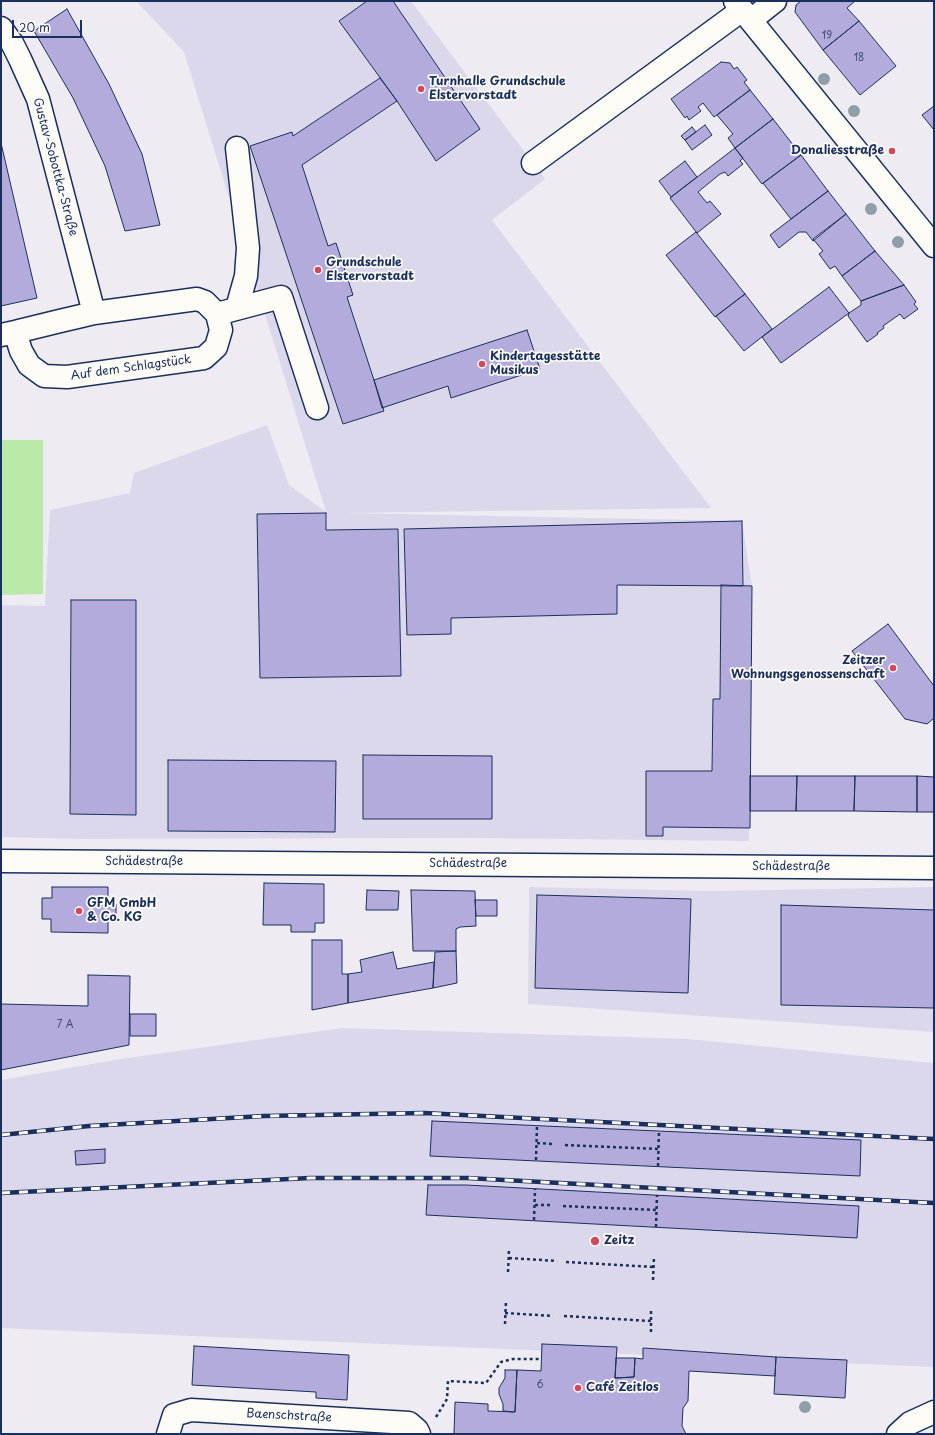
<!DOCTYPE html>
<meta charset="utf-8">
<style>
body{margin:0}
#map{position:relative;width:935px;height:1435px;overflow:hidden;background:#eeecf2;font-family:"Playpen Sans",sans-serif}
canvas{display:block}
.frame{position:absolute;inset:0;border:2px solid #1b2f5e;pointer-events:none}
.scale{position:absolute;left:12px;top:20px;width:70px;height:18px;box-sizing:border-box;border:2px solid #1b2f5e;border-top:0;padding-left:5px;font-size:12px;line-height:14px;white-space:nowrap;color:#1b2f5e;-webkit-text-stroke:3px #fdfcf7;paint-order:stroke}
</style>
<div id="map">
<canvas width="935" height="1435"></canvas>
<div class="frame"></div>
<div class="scale">20 m</div>
</div>
<script>
const ctx = document.querySelector('canvas').getContext('2d');
ctx.lineJoin = 'round';
function fillPath(path, color) { ctx.fillStyle = color; ctx.fill(path, 'evenodd'); }
const shape = rows => new Path2D(rows.map(r => 'M' + r).join(''));
function stroke(path, color, width, dash) { ctx.strokeStyle = color; ctx.lineWidth = width; ctx.lineCap = dash ? 'butt' : 'round'; ctx.setLineDash(dash || []); ctx.stroke(path); }
function drawText(font, color, halo, rows, align = 'center') {
  ctx.font = font + ' "Playpen Sans",sans-serif'; ctx.lineWidth = 3.5; ctx.setLineDash([]); ctx.textBaseline = 'middle'; ctx.strokeStyle = halo; ctx.fillStyle = color; for (const [text, x, y, turn = 0] of rows) {
    ctx.save(); ctx.translate(x, y); ctx.rotate((+turn || 0) * Math.PI / 180); ctx.textAlign = isNaN(turn) ? turn : align; if (halo) ctx.strokeText(text, 0, 0); ctx.fillText(text, 0, 0); ctx.restore();
  }
}
const built = shape([
 [136,1,411,1,545,179,492,220,711,508,344,513,742,521,752,586,749,841,473,838,77,839,1,837,1,605,45,606,50,510,130,493,134,473,267,425,289,485,326,512,184,52],
 [529,887,712,891,934,887,934,1032,528,1004],
 [342,1028,688,1039,934,1063,934,1367,1,1328,1,1080,120,1059]
]);
const green = shape([
 [1,440,43,440,43,594,1,595]
]);
const building = shape([
 [367,1,393,1,480,129,436,161,397,101,339,21,367,1],
 [801,1,855,1,847,8,859,21,823,50,795,12,796,5,801,1],
 [67,9,109,84,142,154,160,225,125,231,105,166,73,98,34,31,67,9],
 [859,21,896,66,860,95,823,50,859,21],
 [721,62,730,63,734,69,737,67,747,80,744,82,750,90,714,117,703,103,698,107,701,111,689,120,687,116,685,118,671,99,721,62],
 [380,78,397,101,302,165,328,246,336,243,353,295,347,297,384,411,343,424,250,146,292,132,293,136,380,78],
 [750,90,773,119,735,148,728,138,733,134,717,115,750,90],
 [934,106,934,130,922,115,934,106],
 [773,119,801,155,762,184,735,148,773,119],
 [705,125,712,135,692,150,685,140,705,125],
 [692,127,696,132,685,140,681,136,692,127],
 [1,143,37,298,1,306,1,143],
 [735,148,743,158,740,161,743,164,728,176,725,172,720,174,698,192,707,203,710,201,721,214,697,233,670,198,735,148],
 [801,155,828,191,791,219,763,183,801,155],
 [685,161,697,177,671,197,659,181,685,161],
 [828,191,846,214,813,241,806,232,799,232,779,248,770,235,828,191],
 [846,214,875,251,842,276,835,266,830,269,819,254,823,251,813,239,846,214],
 [696,232,745,294,715,317,666,255,696,232],
 [875,251,904,285,861,301,842,276,875,251],
 [904,285,916,302,914,304,918,309,904,319,900,314,883,326,884,328,877,333,878,334,867,342,848,316,849,313,861,305,861,301,904,285],
 [829,287,849,313,781,363,762,337,829,287],
 [745,294,772,329,744,351,716,316,745,294],
 [527,330,540,369,451,398,448,386,382,408,374,380,527,330],
 [326,513,326,530,398,529,401,676,260,678,257,514,326,513],
 [742,521,743,586,617,585,617,614,451,618,451,634,407,635,404,529,742,521],
 [721,585,752,586,750,828,663,827,663,836,646,836,646,771,712,771,713,699,720,699,721,585],
 [71,600,136,600,136,815,70,814,71,600],
 [888,624,934,686,934,718,927,724,905,719,852,651,888,624],
 [363,755,492,756,492,819,363,819,363,755],
 [168,760,336,761,335,832,168,831,168,760],
 [750,776,797,776,796,811,750,811,750,776],
 [797,776,855,776,854,811,796,811,797,776],
 [855,776,917,776,917,812,854,811,855,776],
 [917,776,934,777,934,812,917,812,917,776],
 [264,883,324,884,324,923,315,923,315,932,291,932,291,925,263,925,264,883],
 [52,887,108,887,108,904,116,904,116,919,108,919,108,933,51,932,51,919,42,919,42,898,52,898,52,887],
 [367,890,399,891,398,910,366,910,367,890],
 [411,890,475,891,476,926,460,927,456,929,456,951,413,951,411,890],
 [537,895,691,899,688,993,535,988,537,895],
 [475,900,497,900,497,916,476,916,475,900],
 [781,905,934,910,934,1008,781,1005,781,905],
 [312,940,342,940,342,974,348,974,348,1003,312,1010,312,940],
 [456,951,457,983,433,988,435,952,456,951],
 [393,952,397,969,434,962,433,988,348,1003,348,974,362,972,360,960,393,952],
 [88,975,130,976,129,1045,1,1070,1,1004,88,1006,88,975],
 [130,1014,156,1014,156,1036,130,1036,130,1014],
 [432,1121,861,1140,860,1176,430,1156,432,1121],
 [105,1149,105,1163,76,1165,75,1151,105,1149],
 [428,1185,466,1185,859,1206,857,1238,426,1215,428,1185],
 [542,1344,617,1347,615,1378,634,1377,635,1358,643,1359,643,1348,776,1357,775,1376,689,1371,688,1401,683,1408,682,1426,686,1434,454,1434,455,1402,488,1404,488,1411,515,1412,517,1370,541,1371,542,1344],
 [194,1346,349,1355,347,1400,316,1398,316,1392,192,1385,194,1346],
 [776,1357,847,1360,845,1398,774,1394,776,1357],
 [616,1358,635,1358,634,1377,615,1378,616,1358],
 [505,1370,517,1370,515,1412,503,1411,503,1404,499,1394,499,1388,505,1378,505,1370]
]);
const path = shape([
 [537,1143,553,1144],
 [565,1145,659,1149],
 [536,1160,537,1126],
 [658,1166,659,1131],
 [535,1205,551,1205],
 [563,1206,657,1210],
 [534,1220,535,1189],
 [656,1227,657,1195],
 [509,1258,557,1261],
 [566,1262,654,1267],
 [508,1272,509,1249],
 [653,1280,654,1257],
 [505,1313,553,1316],
 [564,1316,651,1321],
 [505,1324,506,1300],
 [651,1332,651,1308],
 [436,1417,447,1399,448,1381,486,1383,501,1362,513,1359,541,1359]
]);
const minor = shape([
 [751,20,775,1],
 [1,28,12,43,20,59,38,99,94,313],
 [237,148,248,248,246,276,237,308],
 [533,163,742,10],
 [217,314,281,297,317,408],
 [1,335,15,332,60,321,94,313,197,299,205,302,217,314,221,330,216,347,204,358,67,377,44,376,29,365,21,351,15,332],
 [1,861,934,868],
 [168,1434,174,1415,191,1410,409,1423,417,1430,419,1434],
 [898,1434,910,1423,934,1412]
]);
const major = shape([
 [735,1,934,246]
]);
const rail = shape([
 [1,1135,89,1126,264,1116,424,1113,934,1139],
 [1,1193,310,1178,467,1178,934,1203]
]);
const trees = [
 [824,79],
 [854,111],
 [871,209],
 [898,242],
 [805,1407]
];
const markers = [
 [421,89,4,"#d1495b"],
 [892,151,4,"#d1495b"],
 [318,270,4,"#d1495b"],
 [482,364,4,"#d1495b"],
 [893,668,4,"#d1495b"],
 [79,911,4,"#d1495b"],
 [595,1241,5,"#d1495b"],
 [578,1388,4,"#d1495b"]
];
const numberNames = [
 ["19",827,36],
 ["18",859,58],
 ["7 A",65,1025],
 ["6",540,1385]
];
const poiNames = [
 ["Turnhalle Grundschule",429,82],
 ["Elstervorstadt",429,96],
 ["Donaliesstraße",884,151,"right"],
 ["Grundschule",326,263],
 ["Elstervorstadt",326,277],
 ["Kindertagesstätte",490,357],
 ["Musikus",490,371],
 ["Zeitzer",885,661,"right"],
 ["Wohnungsgenossenschaft",885,675,"right"],
 ["GFM GmbH",87,904],
 ["& Co. KG",87,918],
 ["Zeitz",604,1241],
 ["Café Zeitlos",586,1388]
];
const streetNames = [
 ["Gustav-Sobottka-Straße",55,167,75],
 ["Auf dem Schlagstück",131,368,-8],
 ["Schädestraße",144,862],
 ["Schädestraße",468,864],
 ["Schädestraße",791,867],
 ["Baenschstraße",289,1416,3]
];
fillPath(built, '#dcd8eb');
fillPath(green, '#bbeaa8');
fillPath(building, '#b3abdc');
stroke(building, '#1b2f5e', 1);
stroke(minor, '#1b2f5e', 25);
stroke(major, '#1b2f5e', 25);
stroke(path, '#1b2f5e', 2.5, [3, 3]);
stroke(minor, '#fdfcf7', 22);
stroke(major, '#fdfcf7', 22);
stroke(rail, '#1b2f5e', 4.5);
stroke(rail, '#fdfcf7', 3, [9]);
ctx.fillStyle = '#909eaa';
for (const [x, y] of trees) { ctx.beginPath(); ctx.arc(x, y, 6, 0, 2 * Math.PI); ctx.fill(); }
for (const [x, y, r, color] of markers) { const dot = new Path2D(); dot.arc(x, y, r, 0, 2 * Math.PI); ctx.fillStyle = color; ctx.fill(dot); stroke(dot, '#fdfcf7', 1.5); }
drawText('10px', '#414e7e', null, numberNames);
drawText('bold 12px', '#1b2f5e', '#fdfcf7', poiNames, 'left');
drawText('12px', '#1b2f5e', '#fdfcf7', streetNames);
</script>
